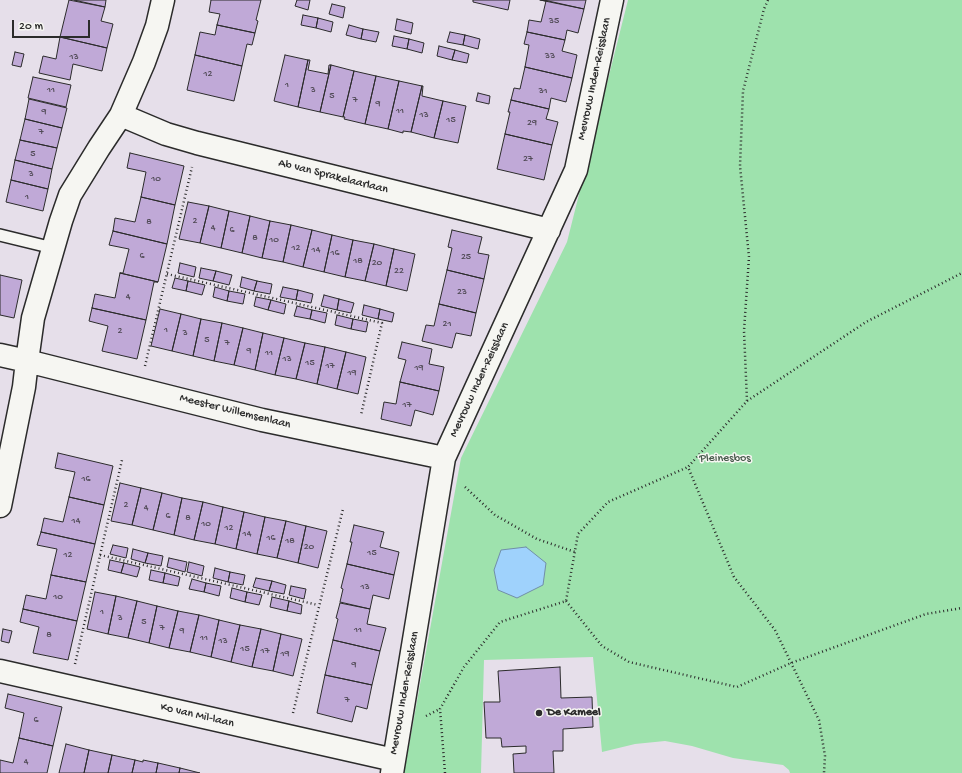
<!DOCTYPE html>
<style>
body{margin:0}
#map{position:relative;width:962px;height:773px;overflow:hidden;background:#e6dfea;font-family:"Gochi Hand",sans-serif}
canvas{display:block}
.scale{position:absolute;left:12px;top:20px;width:78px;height:18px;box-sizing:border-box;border:2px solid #2b2b2b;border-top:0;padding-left:5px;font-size:12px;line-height:14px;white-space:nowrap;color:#2b2b2b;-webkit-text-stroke:3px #f6f6f2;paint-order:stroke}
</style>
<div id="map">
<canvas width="962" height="773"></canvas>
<div class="scale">20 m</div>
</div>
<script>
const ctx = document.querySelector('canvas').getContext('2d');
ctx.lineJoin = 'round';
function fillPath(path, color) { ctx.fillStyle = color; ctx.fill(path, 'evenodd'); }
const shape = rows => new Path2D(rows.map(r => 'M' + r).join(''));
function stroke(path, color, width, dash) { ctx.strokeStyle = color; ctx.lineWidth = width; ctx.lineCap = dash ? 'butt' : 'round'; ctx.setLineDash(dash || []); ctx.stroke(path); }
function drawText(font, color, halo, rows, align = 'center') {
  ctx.font = font + ' "Gochi Hand",sans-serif'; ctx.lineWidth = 3; ctx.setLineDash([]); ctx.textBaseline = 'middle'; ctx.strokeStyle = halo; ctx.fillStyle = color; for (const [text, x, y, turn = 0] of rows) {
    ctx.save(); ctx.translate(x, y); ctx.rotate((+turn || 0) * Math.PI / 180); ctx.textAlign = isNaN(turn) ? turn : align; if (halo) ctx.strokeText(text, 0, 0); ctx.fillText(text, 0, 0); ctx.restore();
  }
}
const green = shape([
 [628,0,962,0,962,773,790,773,789,770,783,765,733,758,692,746,665,741,635,744,602,752,593,657,484,660,481,773,404,773,461,458,567,242]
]);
const water = shape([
 [526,547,546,563,543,585,517,598,498,590,494,570,501,550,526,547]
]);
const building = shape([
 [69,0,105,7,101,21,113,24,107,48,60,37,69,0],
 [74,0,106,0,105,7,74,0],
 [211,0,261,0,256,20,258,21,255,33,217,25,220,14,209,12,211,0],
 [297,0,310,0,308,10,295,6,297,0],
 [473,0,510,0,508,10,473,2,473,0],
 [540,0,584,9,578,33,567,30,565,40,527,32,529,20,541,22,546,1,540,0],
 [544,0,586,0,584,9,544,0],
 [332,4,345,7,343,18,329,14,332,4],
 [303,15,318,18,316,28,301,25,303,15],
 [318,18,333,22,331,32,316,28,318,18],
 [397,19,413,23,411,34,395,30,397,19],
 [217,25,255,33,252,45,247,44,242,66,195,55,200,32,215,35,217,25],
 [349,25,363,29,361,39,346,35,349,25],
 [363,29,379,32,376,42,361,39,363,29],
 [450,32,465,35,463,45,447,42,450,32],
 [527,32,565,40,562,51,577,55,572,78,525,67,529,45,524,44,527,32],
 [465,35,480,39,478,49,463,45,465,35],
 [394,36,409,39,407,49,392,46,394,36],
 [60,37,107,48,102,71,73,64,70,80,39,73,43,56,56,59,60,37],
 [409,39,424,43,422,53,407,49,409,39],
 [439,46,455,50,452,60,437,56,439,46],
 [455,50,469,54,467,63,452,60,455,50],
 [15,52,24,54,21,67,12,65,15,52],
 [195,55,242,66,234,101,187,90,195,55],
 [285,55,308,60,298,107,274,101,285,55],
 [308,60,310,60,308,70,328,74,329,65,331,65,320,112,298,107,308,60],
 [331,65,354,71,343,117,320,112,331,65],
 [525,67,572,78,566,102,551,98,549,109,511,100,514,88,520,89,525,67],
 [354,71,376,76,365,124,344,119,345,117,343,117,354,71],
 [376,76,399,81,388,129,365,124,376,76],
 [33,77,71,85,66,107,28,98,33,77],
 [399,81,422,86,411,132,403,131,403,133,388,129,399,81],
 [422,86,423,86,422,96,443,101,434,138,411,132,422,86],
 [478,93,490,96,489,104,476,101,478,93],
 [29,99,67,108,62,128,25,119,29,99],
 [511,100,549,109,546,119,558,122,552,145,505,134,510,112,508,112,511,100],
 [443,101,466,106,458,143,434,138,443,101],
 [25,119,62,128,57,148,20,140,25,119],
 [505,134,552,145,544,180,497,169,505,134],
 [20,140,57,148,52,169,15,160,20,140],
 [130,153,184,166,175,205,141,197,146,172,127,168,130,153],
 [15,160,52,169,48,189,11,180,15,160],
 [11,180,48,189,43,211,6,202,11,180],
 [141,197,175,205,167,244,113,231,115,218,135,222,141,197],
 [188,202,209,206,200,243,179,239,188,202],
 [209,206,229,211,221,248,200,243,209,206],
 [229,211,250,216,242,253,221,248,229,211],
 [250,216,270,221,262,258,242,253,250,216],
 [270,221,291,225,283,262,262,258,270,221],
 [291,225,312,230,303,267,283,262,291,225],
 [312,230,332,235,324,272,303,267,312,230],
 [452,230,482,237,478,253,489,255,484,279,447,270,452,248,448,247,452,230],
 [113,231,167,244,158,282,120,273,123,273,129,249,109,245,113,231],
 [332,235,353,240,345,277,324,272,332,235],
 [353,240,374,244,365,281,345,277,353,240],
 [374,244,394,249,386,286,365,281,374,244],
 [394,249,415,254,407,291,386,286,394,249],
 [180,263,196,267,194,277,178,273,180,263],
 [201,268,216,271,213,281,199,278,201,268],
 [447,270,484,279,476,313,439,304,447,270],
 [216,271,232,275,229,285,213,281,216,271],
 [120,273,158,282,154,282,146,320,92,308,95,294,115,298,120,273],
 [0,275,22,280,14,318,0,315,0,275],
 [242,277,257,281,254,291,240,287,242,277],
 [175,278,188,281,186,291,172,288,175,278],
 [188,281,205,285,202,295,186,291,188,281],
 [257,281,272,284,270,294,254,291,257,281],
 [215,287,229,291,227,301,213,297,215,287],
 [283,287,298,290,296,300,280,297,283,287],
 [298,290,313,294,311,303,296,300,298,290],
 [229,291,245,294,243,304,227,301,229,291],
 [324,295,339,299,337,310,321,306,324,295],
 [256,297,271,300,268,310,254,306,256,297],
 [339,299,354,303,351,313,337,310,339,299],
 [271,300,286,304,284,314,268,310,271,300],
 [439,304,476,313,471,336,456,333,452,348,422,341,426,325,434,326,439,304],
 [364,305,380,309,378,319,362,315,364,305],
 [297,306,312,310,310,319,294,316,297,306],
 [92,308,146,320,137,359,102,351,108,326,89,321,92,308],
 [160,309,181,314,172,351,151,346,160,309],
 [380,309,394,313,392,322,378,319,380,309],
 [312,310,327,313,325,323,310,319,312,310],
 [181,314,201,319,193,356,172,351,181,314],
 [337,315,353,319,351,329,335,325,337,315],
 [201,319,222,323,214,361,193,356,201,319],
 [353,319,368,322,366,332,351,329,353,319],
 [222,323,243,328,234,365,214,361,222,323],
 [243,328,263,333,255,370,234,365,243,328],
 [263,333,284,338,275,375,255,370,263,333],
 [284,338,305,343,296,379,275,375,284,338],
 [402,342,432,349,429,364,444,367,439,391,400,382,406,360,398,358,402,342],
 [305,343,325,347,317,384,296,379,305,343],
 [325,347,346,352,337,389,317,384,325,347],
 [346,352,366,357,358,394,337,389,346,352],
 [400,382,439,391,433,415,415,410,411,426,381,419,384,402,396,404,400,382],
 [58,453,113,466,104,505,69,497,75,472,55,468,58,453],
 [120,483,141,488,132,525,111,521,120,483],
 [141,488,162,493,153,530,132,525,141,488],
 [162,493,182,498,174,535,153,530,162,493],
 [69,497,104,505,95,544,41,532,44,518,63,522,69,497],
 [182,498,203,502,194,540,174,535,182,498],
 [203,502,223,507,215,544,194,540,203,502],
 [223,507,244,512,236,549,215,544,223,507],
 [244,512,265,517,257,554,236,549,244,512],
 [265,517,286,521,277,558,257,554,265,517],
 [286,521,306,526,298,563,277,558,286,521],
 [354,525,384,532,380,547,399,552,394,575,347,564,352,542,350,542,354,525],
 [306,526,327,531,318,568,298,563,306,526],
 [41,532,95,544,86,582,51,575,57,549,37,545,41,532],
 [113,545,128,548,126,558,110,554,113,545],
 [133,549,148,553,145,563,131,559,133,549],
 [148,553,163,556,161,566,145,563,148,553],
 [169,558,187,562,185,572,167,567,169,558],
 [110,560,124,563,121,573,108,570,110,560],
 [189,562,204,566,202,576,187,572,189,562],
 [124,563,140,567,137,577,121,573,124,563],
 [347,564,394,575,389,599,373,595,370,609,340,602,343,589,341,588,347,564],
 [215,568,230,572,228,582,213,578,215,568],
 [151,570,165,573,163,583,149,580,151,570],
 [230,572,245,575,243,585,228,582,230,572],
 [165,573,180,577,178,586,163,583,165,573],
 [51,575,86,582,77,621,23,609,26,595,46,599,51,575],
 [256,578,272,581,269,591,253,587,256,578],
 [192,579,206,583,204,592,189,589,192,579],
 [272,581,286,585,284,594,269,591,272,581],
 [206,583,221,586,219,596,204,592,206,583],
 [291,586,306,589,304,599,289,595,291,586],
 [232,588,247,592,245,602,230,598,232,588],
 [95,592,116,596,108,634,87,629,95,592],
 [247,592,262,595,259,605,245,602,247,592],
 [116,596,137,601,128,638,108,634,116,596],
 [272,597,289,601,287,611,270,607,272,597],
 [137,601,157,606,149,643,128,638,137,601],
 [289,601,302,605,301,614,287,611,289,601],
 [340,603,370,609,367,624,386,628,380,651,333,640,338,619,336,618,340,603],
 [157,606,178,611,169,648,149,643,157,606],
 [23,609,77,621,68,660,33,653,39,627,20,622,23,609],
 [178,611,199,615,190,652,169,648,178,611],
 [199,615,219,620,211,657,190,652,199,615],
 [219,620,240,625,231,662,211,657,219,620],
 [240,625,261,629,252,667,231,662,240,625],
 [3,629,12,631,9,643,1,641,3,629],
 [261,629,281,634,273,671,252,667,261,629],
 [281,634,302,639,293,676,273,671,281,634],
 [333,640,380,651,372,685,325,675,333,640],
 [560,667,561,698,592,697,593,727,563,729,563,751,553,751,554,773,514,773,513,754,526,753,526,746,502,747,501,738,486,738,484,702,500,702,498,671,560,667],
 [325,675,372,685,367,709,356,706,352,722,317,713,325,675],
 [8,694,62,707,53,746,19,738,24,713,5,708,8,694],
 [19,738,53,746,47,773,0,773,0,760,13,763,19,738],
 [66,744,89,750,84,773,59,773,66,744],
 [89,750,112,755,108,773,84,773,89,750],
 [112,755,135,760,132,773,108,773,112,755],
 [135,760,143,762,143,760,158,763,156,773,132,773,135,760],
 [158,763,180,768,179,773,156,773,158,763],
 [180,768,200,773,179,773,180,768]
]);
const path = shape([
 [768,0,764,9,743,91,740,166,749,257,744,331,747,401,688,467,734,577,775,630,819,720,825,756,824,773],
 [167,274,382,323,361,415],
 [145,366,192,167],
 [747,401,866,322,962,273],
 [465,487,495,515,537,539,575,552],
 [100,555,318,605],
 [566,601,602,646,629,662,737,687,791,663,926,614,962,608],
 [75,664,122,460],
 [293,713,343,509],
 [426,716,440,709],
 [445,773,440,709,464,667,500,622,566,601,578,534,608,502,688,467]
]);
const lane = shape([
 [0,235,53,248]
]);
const street = shape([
 [163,0,157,26,144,62,121,115,99,148,70,195,61,221,33,318,27,361,262,420,444,458],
 [121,115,166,134,197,143,549,230],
 [0,355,27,361,24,387,0,506],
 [0,671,394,760],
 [392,773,444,458,576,170,612,0]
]);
const markers = [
 [539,713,4,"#2b2b2b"]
];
const numberNames = [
 ["35",554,21],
 ["33",550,56],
 ["13",74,57],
 ["12",208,74],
 ["1",287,85],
 ["11",51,90],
 ["3",313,90],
 ["31",543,91],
 ["5",332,96],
 ["7",355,100],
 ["9",378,104],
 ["11",400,111],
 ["9",44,112],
 ["13",424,115],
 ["15",451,120],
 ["29",532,123],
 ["7",41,132],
 ["5",33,154],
 ["27",528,159],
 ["3",31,174],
 ["10",156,179],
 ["1",27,197],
 ["2",195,221],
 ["8",149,222],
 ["4",213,228],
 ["6",232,230],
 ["8",255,238],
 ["10",274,240],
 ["12",296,248],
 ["14",316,250],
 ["16",335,253],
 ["6",142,256],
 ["25",466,257],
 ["18",358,261],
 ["20",377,263],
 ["22",399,271],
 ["23",462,292],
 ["4",128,297],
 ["21",447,324],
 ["1",166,330],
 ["2",120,331],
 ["3",185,333],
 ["5",207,340],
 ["7",227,343],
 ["9",249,351],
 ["11",269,353],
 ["13",287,359],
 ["15",310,363],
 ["17",330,366],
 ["19",419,368],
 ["19",352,373],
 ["17",407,405],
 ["16",86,479],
 ["2",126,505],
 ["4",146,508],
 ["6",168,516],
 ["8",188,518],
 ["14",76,521],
 ["10",206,524],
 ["12",229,528],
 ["14",247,534],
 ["16",271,538],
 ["18",290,541],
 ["20",309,547],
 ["15",372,553],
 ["12",68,555],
 ["13",365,587],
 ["10",58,597],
 ["1",102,612],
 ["3",120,618],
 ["5",144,622],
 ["7",162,628],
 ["11",358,630],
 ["9",182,631],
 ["8",49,635],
 ["11",204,638],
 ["13",223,641],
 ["15",245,649],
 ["17",265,651],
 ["19",285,654],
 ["9",354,665],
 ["7",347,700],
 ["6",36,720],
 ["4",26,762]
];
const streetNames = [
 ["Mevrouw Inden-Reisslaan",595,79,-78],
 ["Ab van Sprakelaarlaan",333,177,14],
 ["Mevrouw Inden-Reisslaan",480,380,-65],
 ["Meester Willemsenlaan",235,412,14],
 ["Mevrouw Inden-Reisslaan",405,693,-80],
 ["Ko van Mil-laan",197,716,13]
];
const parkNames = [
 ["Pleinesbos",725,459]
];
const poiNames = [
 ["De Kameel",547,713]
];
fillPath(green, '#9ee2ad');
fillPath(water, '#9fd2fc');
stroke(water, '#718fa8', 1);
fillPath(building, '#c0a9d7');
stroke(building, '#2b2b2b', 1);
stroke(lane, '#2b2b2b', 14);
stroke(street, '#2b2b2b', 25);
stroke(path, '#2b2b2b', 2.5, [1, 3]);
stroke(lane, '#f6f6f2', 11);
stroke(street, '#f6f6f2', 22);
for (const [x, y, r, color] of markers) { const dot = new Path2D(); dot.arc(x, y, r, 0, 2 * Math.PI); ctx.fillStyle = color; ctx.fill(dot); stroke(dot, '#f6f6f2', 1.5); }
drawText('10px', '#504a56', null, numberNames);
drawText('12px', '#2b2b2b', '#f6f6f2', streetNames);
drawText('12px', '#48594c', '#f6f6f2', parkNames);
drawText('bold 12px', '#2b2b2b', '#f6f6f2', poiNames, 'left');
</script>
